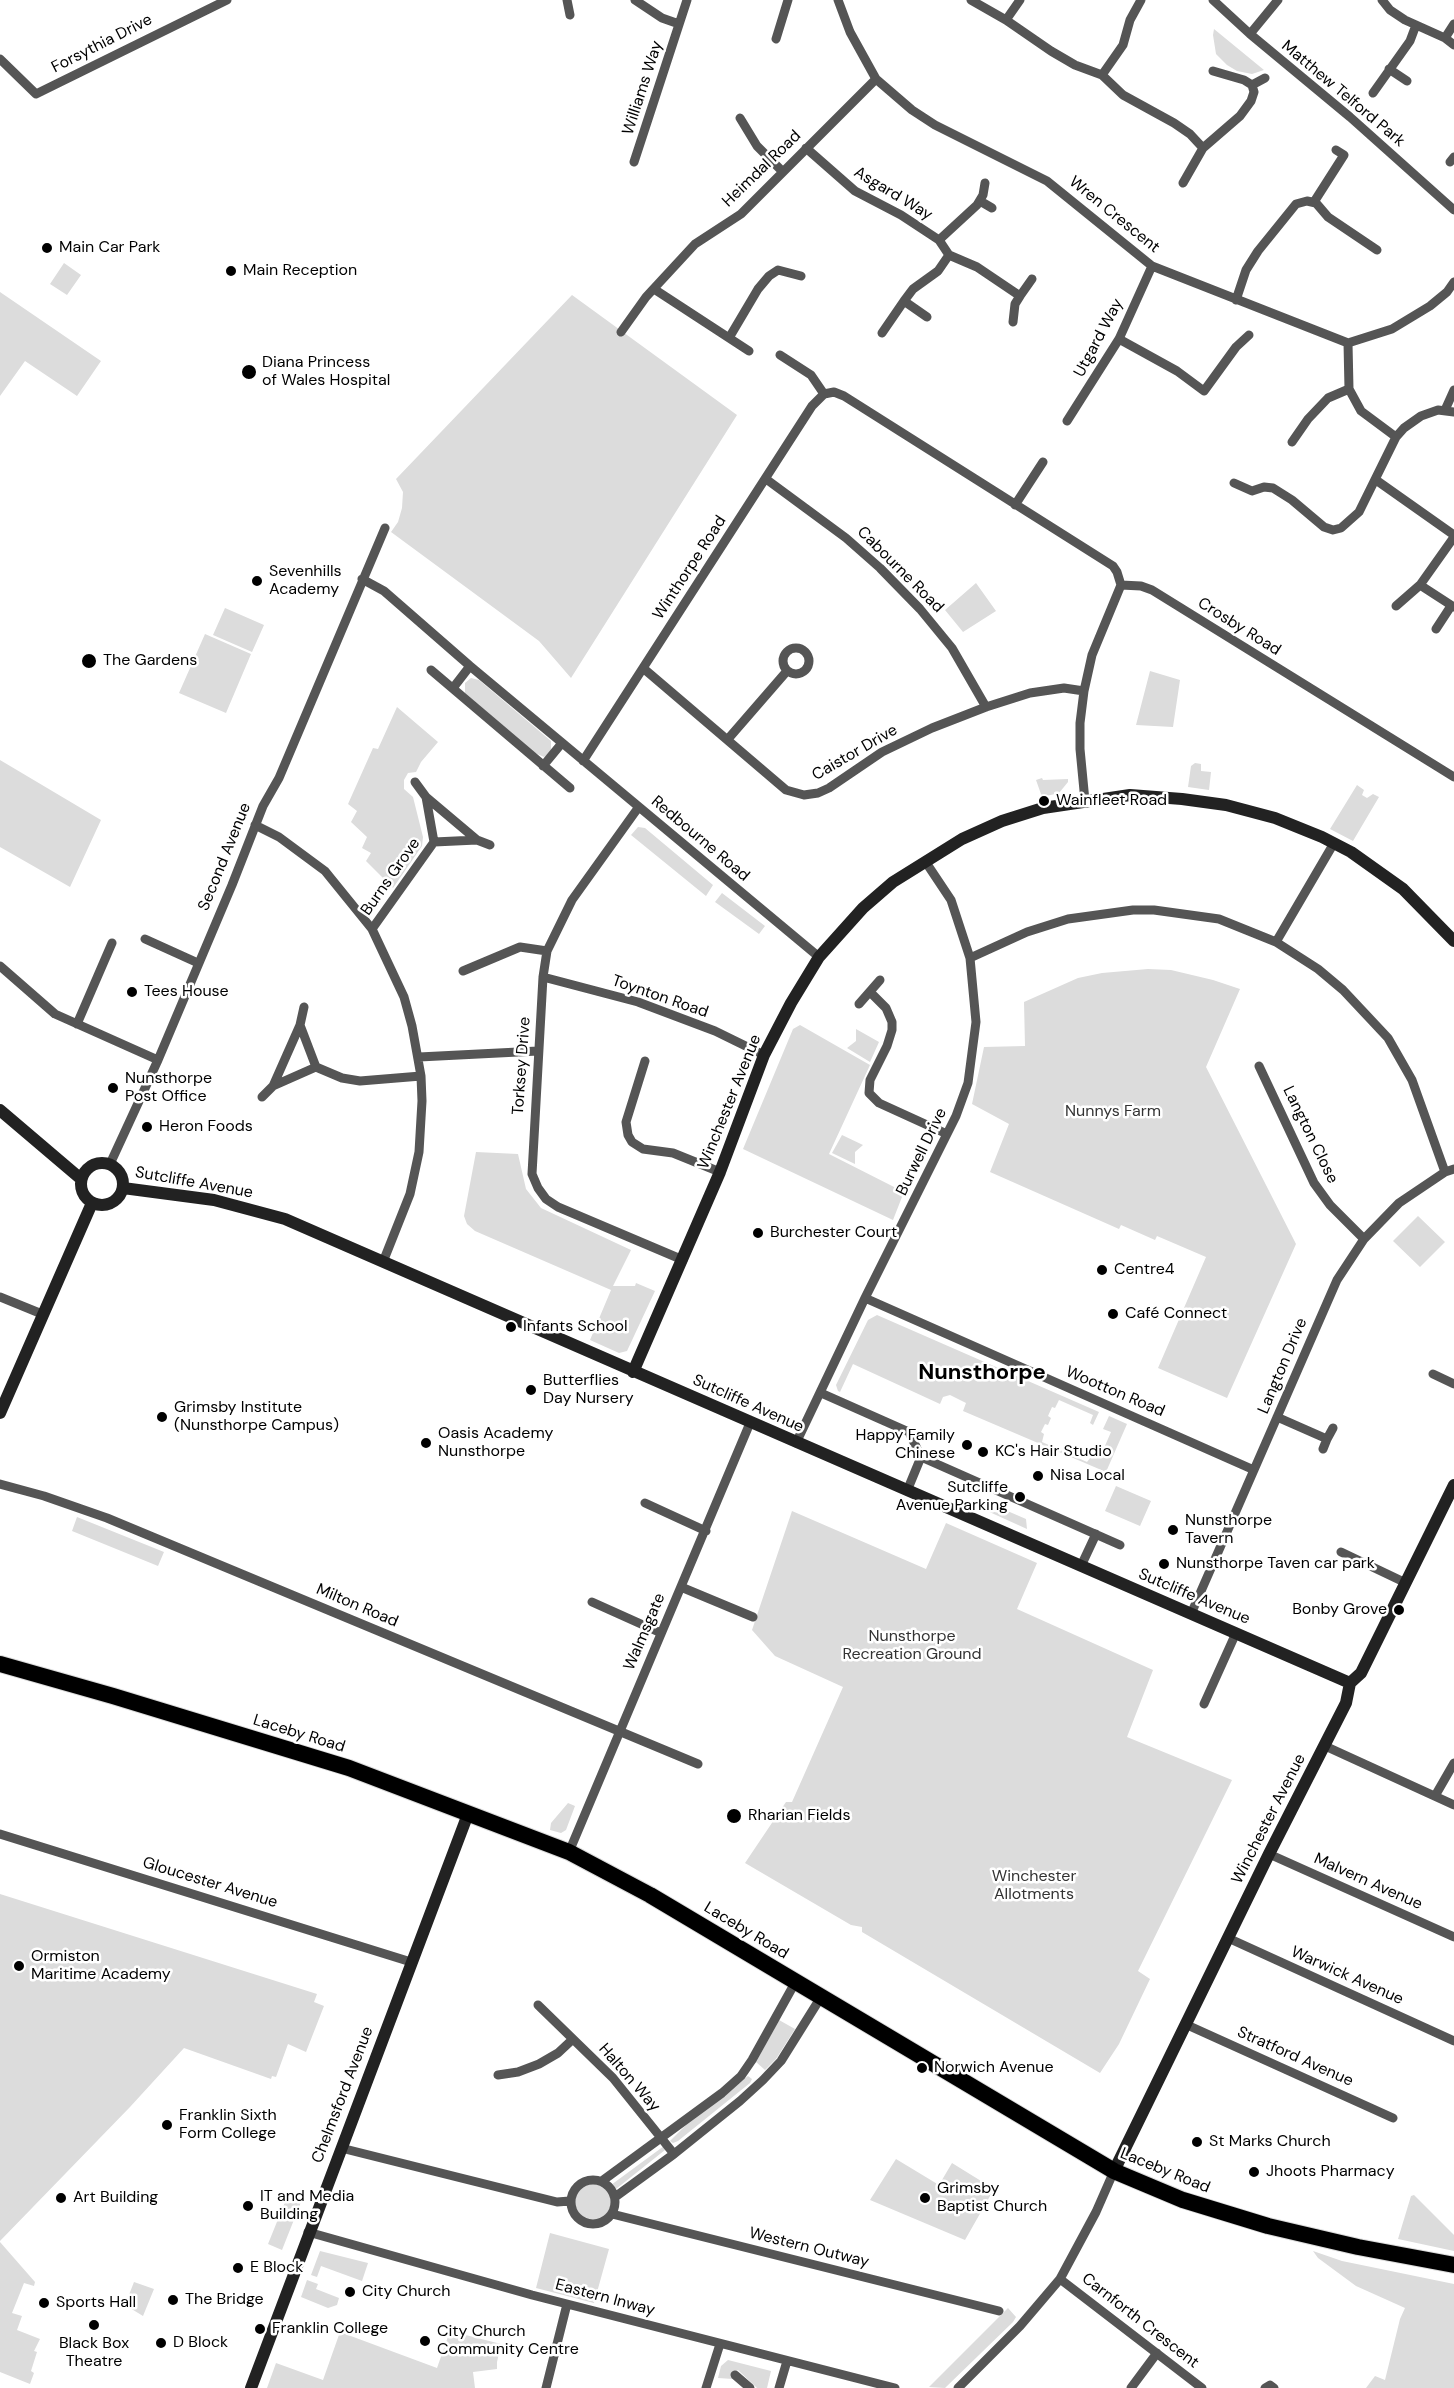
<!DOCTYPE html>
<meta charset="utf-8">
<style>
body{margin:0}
canvas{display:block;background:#fff}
</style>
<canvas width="1454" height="2388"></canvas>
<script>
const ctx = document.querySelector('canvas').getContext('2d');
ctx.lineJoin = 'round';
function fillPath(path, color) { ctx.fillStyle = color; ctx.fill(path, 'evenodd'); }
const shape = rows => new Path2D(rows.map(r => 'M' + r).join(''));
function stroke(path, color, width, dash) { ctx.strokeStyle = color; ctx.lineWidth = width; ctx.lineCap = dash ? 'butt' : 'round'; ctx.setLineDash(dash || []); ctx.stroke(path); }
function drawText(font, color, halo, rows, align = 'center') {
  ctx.font = font + ' "DM Sans",sans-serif'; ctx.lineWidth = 5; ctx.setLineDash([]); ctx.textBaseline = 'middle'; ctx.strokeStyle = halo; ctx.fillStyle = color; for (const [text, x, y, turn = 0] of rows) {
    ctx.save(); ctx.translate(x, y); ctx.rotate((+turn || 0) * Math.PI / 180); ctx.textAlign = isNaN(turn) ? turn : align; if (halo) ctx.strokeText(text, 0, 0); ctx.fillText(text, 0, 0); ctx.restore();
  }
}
const green = shape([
 [1214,29,1264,70,1252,74,1237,71,1227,65,1216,54,1213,35],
 [64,263,81,275,67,295,50,284],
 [0,292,101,361,77,396,25,361,0,396],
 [572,295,737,415,571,678,539,641,391,532,398,522,402,508,403,492,396,479],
 [976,583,996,611,963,632,945,610],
 [225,608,264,625,252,652,213,635],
 [205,634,251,654,226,713,179,693],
 [1150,671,1180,680,1173,727,1136,725],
 [471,678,479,680,551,741,551,752,544,757,533,752,465,693,465,683],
 [397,707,438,742,421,762,416,772,408,773,404,780,404,789,413,797,423,837,422,846,393,888,366,861,371,853,362,848,367,837,351,822,357,811,348,804,373,748,378,749],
 [0,760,101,820,70,887,0,847],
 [1195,763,1201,764,1201,771,1211,772,1209,790,1188,787,1191,766],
 [1042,778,1043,780,1068,779,1068,782,1059,793,1042,797,1036,780],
 [1357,785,1364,790,1362,795,1367,798,1373,794,1379,797,1353,841,1330,829],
 [638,827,645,828,713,885,706,896,631,835],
 [722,893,765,926,759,934,715,902],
 [1148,969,1171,970,1213,980,1240,989,1206,1067,1296,1244,1227,1398,1158,1368,1206,1257,1157,1236,1155,1240,1121,1225,1119,1229,990,1172,1009,1124,972,1104,984,1047,1025,1046,1024,1002,1078,978,1102,973],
 [800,1025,870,1065,829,1154,900,1190,902,1197,893,1220,743,1149,793,1029],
 [856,1029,879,1042,870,1062,847,1048,856,1041],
 [842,1135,863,1145,855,1152,855,1164,832,1153],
 [476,1152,518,1154,526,1189,541,1208,631,1250,613,1286,635,1286,636,1283,655,1291,627,1351,619,1353,590,1340,611,1290,475,1231,467,1224,464,1216],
 [1418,1216,1445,1242,1420,1267,1393,1241],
 [877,1315,1099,1412,1093,1425,1090,1423,1093,1415,1059,1400,1055,1408,1052,1407,1048,1416,1051,1418,1048,1425,1045,1424,1041,1432,1044,1434,1042,1442,1087,1462,1094,1453,1101,1455,1111,1432,1103,1429,1109,1416,1127,1424,1106,1472,963,1411,966,1403,950,1395,943,1397,940,1404,853,1364,840,1392,838,1391,836,1385,868,1320],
 [1116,1486,1151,1501,1140,1526,1105,1511],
 [982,1500,1026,1519,1027,1529,974,1505],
 [792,1511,926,1569,946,1523,1037,1563,1017,1609,1153,1670,1127,1737,1232,1780,1138,1971,1150,1979,1119,2044,1100,2073,862,1932,862,1927,851,1925,745,1863,786,1802,792,1802,843,1687,775,1656,752,1630],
 [77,1517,164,1552,158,1566,72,1531],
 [568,1803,575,1806,566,1830,561,1833,550,1830,551,1823],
 [0,1894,317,1994,314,2002,324,2006,306,2052,288,2044,276,2077,272,2076,271,2079,184,2048,130,2107,0,2241],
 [779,2020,795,2029,776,2059,765,2070,756,2062],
 [748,2076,752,2079,750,2083,678,2141,673,2143,670,2141,687,2124],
 [664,2146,665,2150,616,2189,611,2185],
 [896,2159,939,2185,952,2163,994,2189,965,2240,870,2200],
 '575 2202a18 18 0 1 1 36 0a18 18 0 1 1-36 0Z',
 [1414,2195,1454,2235,1454,2251,1398,2239,1411,2196],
 [287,2197,301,2202,282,2250,268,2244],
 [550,2233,609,2249,594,2303,536,2288],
 [0,2242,35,2282,34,2286,24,2283,12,2313,22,2316,17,2330,40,2339,34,2351,37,2352,31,2371,34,2373,30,2384,0,2372],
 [320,2251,368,2263,362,2281,321,2266,317,2277,311,2275],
 [1313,2251,1342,2261,1454,2284,1454,2388,1366,2388,1375,2376,1385,2380,1400,2319,1405,2308,1356,2286,1318,2258],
 [307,2280,318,2284,316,2289,339,2298,337,2305,328,2308,301,2297],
 [134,2282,154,2289,143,2316,125,2305],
 [1008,2308,1016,2317,1013,2322,945,2388,929,2387],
 [450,2331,501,2344,497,2362,497,2369,473,2372,475,2388,267,2388,276,2363,323,2380,340,2332,437,2368],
 [728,2360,771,2371,767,2388,757,2388,738,2370,730,2376,733,2379,718,2378,721,2366]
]);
const street = shape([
 [567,0,570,15],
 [635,0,662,18,679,24],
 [838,0,850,32,876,79,912,110,935,125,1047,181,1152,266,1348,343,1392,329,1430,306,1447,292,1454,282],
 [971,0,1006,20,1051,51,1075,65,1102,75,1123,95,1174,123,1190,134,1203,148],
 [1213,0,1250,34,1350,117,1454,210],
 [1382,0,1390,10,1405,20,1445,38,1454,45],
 [1006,20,1020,0],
 [1250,34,1278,0],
 [1445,38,1454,24],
 [776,39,788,0],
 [0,59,36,94,227,0],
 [1389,69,1407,81],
 [1102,75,1123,45,1130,20,1141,0],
 [1252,85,1265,78],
 [1373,93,1410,41,1416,25],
 [740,118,757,146,783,172],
 [806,148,855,191,901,215,939,240,949,255,938,271,913,289,904,301,927,317],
 [634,162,687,0],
 [1450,162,1454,157],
 [1183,183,1203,148,1240,116,1251,101,1254,92,1252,85,1244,80,1213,71],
 [980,201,992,208],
 [1314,202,1344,155,1336,150],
 [939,240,977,205,983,195,985,183],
 [949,255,977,267,1020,296,1032,279],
 [654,289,749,351],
 [1236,300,1246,270,1258,251,1296,204,1307,201,1316,203,1328,217,1377,250],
 [1013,322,1015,304,1020,296],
 [621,332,646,297,695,244,741,214,876,79],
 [882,333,904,301],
 [729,338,758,289,769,276,778,270,801,276],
 [1119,339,1177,371,1204,391,1236,347,1249,335],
 [1348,343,1349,389,1361,411,1396,437],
 [780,355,811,375,824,394,834,392,844,396,1113,566,1117,572,1121,585,1141,586,1152,590,1454,777],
 [1445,410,1454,390],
 [1067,421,1119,339,1152,266],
 [1292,442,1308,419,1328,398,1349,389],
 [766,479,846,538,880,568,920,609,952,648,986,707],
 [1376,480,1454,535],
 [1234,483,1252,491,1264,487,1273,488,1292,500,1324,527,1333,530,1341,528,1359,512,1396,437,1404,428,1421,416,1438,410,1454,412],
 [1015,505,1043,462],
 [1454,537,1420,585,1454,607],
 [362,579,384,591,470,666,819,957],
 [1396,606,1420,585],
 [1436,629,1451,606],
 '783 661a13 13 0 1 1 26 0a13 13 0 1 1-26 0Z',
 [643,668,786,790,804,795,818,793,829,788,882,752,932,728,986,707,1030,693,1064,688,1084,691],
 [431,670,570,788],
 [453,688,470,666],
 [728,739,787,671],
 [583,761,812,406,824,394],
 [543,766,562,743],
 [426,797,477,840,490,845],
 [1085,801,1080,749,1080,723,1084,691,1092,655,1121,585],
 [638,808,572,900,547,951,543,977,532,1174,538,1188,546,1199,558,1207,683,1260],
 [255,825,279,837,325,871,372,929,404,997,412,1026,421,1076,422,1101,419,1152,410,1194,383,1262],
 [434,842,477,840],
 [372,929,434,842,426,797,415,782],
 [145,939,198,963],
 [1276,942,1334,843],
 [970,958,1027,932,1068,919,1133,910,1154,910,1219,919,1276,942,1318,969,1343,990,1388,1038,1412,1080,1445,1172],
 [0,966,55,1014,158,1060],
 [463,971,520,947,547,951],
 [543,977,638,1002,715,1031,764,1055],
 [870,992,886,1008,892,1022,892,1030,887,1046,870,1080,869,1093,879,1103,947,1134],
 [859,1004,880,980],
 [77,1024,112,943],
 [300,1025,316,1067],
 [419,1057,538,1051],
 [645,1061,626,1122,628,1135,632,1142,643,1149,673,1153,720,1172],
 [1259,1066,1314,1183,1330,1205,1364,1239],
 [273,1086,300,1025,304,1007],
 [262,1097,273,1086,316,1067,342,1078,360,1081,421,1076],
 [110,1164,158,1060,232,885,263,806,279,778,385,528],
 [0,1297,42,1314],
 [865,1298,1254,1470],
 [1433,1374,1454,1384],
 [821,1393,909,1432,921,1457,1120,1545],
 [1277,1417,1327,1439,1323,1449],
 [1327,1439,1333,1428],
 [796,1443,865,1298,956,1116,968,1083,976,1022,970,958,951,900,925,861],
 [0,1484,44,1496,107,1518,698,1764],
 [907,1491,921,1457],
 [645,1503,706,1531],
 [1341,1552,1406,1583],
 [1081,1566,1096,1534],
 [681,1587,753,1617],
 [592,1602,661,1633],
 [1191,1614,1337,1280,1364,1239,1399,1203,1445,1172,1454,1169],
 [1204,1704,1236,1633],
 [1325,1746,1454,1805],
 [1435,1796,1454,1763],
 [0,1834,411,1962],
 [569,1852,750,1423],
 [1269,1854,1454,1937],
 [1228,1938,1454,2041],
 [538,2005,613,2078,674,2154],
 [1185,2024,1393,2118],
 [498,2075,518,2072,539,2064,558,2053,573,2039],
 [341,2148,557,2202,570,2201],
 '571 2202a22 22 0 1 1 44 0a22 22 0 1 1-44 0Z',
 [602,2181,722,2093,741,2076,752,2060,796,1981],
 [615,2197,674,2154,740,2101,763,2080,781,2061,821,1997],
 [612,2214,999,2311],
 [308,2232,532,2295,895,2388],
 [1060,2279,1202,2388],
 [735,2375,750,2388],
 [546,2388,567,2304],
 [706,2388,720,2344],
 [779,2388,787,2361],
 [958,2388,1020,2326,1060,2279,1096,2212,1114,2171],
 [1131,2388,1157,2353],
 [1265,2388,1270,2385,1274,2388]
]);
const secondary = shape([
 [0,1110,81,1179],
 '81 1184a21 21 0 1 1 42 0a21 21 0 1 1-42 0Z',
 [123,1188,214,1200,285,1219,1350,1683],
 [633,1372,720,1172,764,1055,791,1003,819,957,863,908,893,882,962,839,1002,821,1043,808,1130,795,1182,799,1226,805,1275,818,1322,837,1351,852,1403,889,1454,941],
 [0,1413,92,1203],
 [1114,2171,1269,1854,1346,1703,1350,1683,1361,1673,1454,1485],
 [251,2388,468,1814]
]);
const highway = shape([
 [0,1664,113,1696,349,1768,569,1852,650,1895,1114,2171,1183,2200,1268,2226,1358,2247,1454,2265]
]);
const markers = [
 [47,248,6,"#000"],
 [231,271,6,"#000"],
 [249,372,8,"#000"],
 [257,581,6,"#000"],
 [89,661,8,"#000"],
 [1044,801,6,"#000"],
 [132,992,6,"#000"],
 [113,1088,6,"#000"],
 [147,1127,6,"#000"],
 [758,1233,6,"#000"],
 [1102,1270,6,"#000"],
 [1113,1314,6,"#000"],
 [511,1327,6,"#000"],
 [531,1390,6,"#000"],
 [162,1417,6,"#000"],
 [426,1443,6,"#000"],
 [967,1445,6,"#000"],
 [983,1452,6,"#000"],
 [1038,1476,6,"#000"],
 [1020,1497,6,"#000"],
 [1173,1530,6,"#000"],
 [1164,1564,6,"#000"],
 [1399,1610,6,"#000"],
 [734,1816,8,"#000"],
 [19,1966,6,"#000"],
 [922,2068,6,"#000"],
 [167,2125,6,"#000"],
 [1197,2142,6,"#000"],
 [1254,2172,6,"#000"],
 [61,2198,6,"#000"],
 [925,2198,6,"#000"],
 [248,2206,6,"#000"],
 [238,2268,6,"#000"],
 [350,2292,6,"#000"],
 [173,2300,6,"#000"],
 [44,2303,6,"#000"],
 [94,2325,6,"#000"],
 [260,2329,6,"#000"],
 [425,2341,6,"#000"],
 [161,2343,6,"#000"]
];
const streetNames = [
 ["Forsythia Drive",102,44,-27],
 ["Williams Way",643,88,-72],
 ["Matthew Telford Park",1343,94,40],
 ["Heimdal Road",762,169,-44],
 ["Asgard Way",893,194,31],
 ["Wren Crescent",1114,215,39],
 ["Utgard Way",1099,338,-62],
 ["Winthorpe Road",690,568,-57],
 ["Cabourne Road",900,570,45],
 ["Crosby Road",1239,627,32],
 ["Caistor Drive",855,753,-30],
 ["Redbourne Road",700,839,40],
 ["Second Avenue",225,857,-68],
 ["Burns Grove",391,877,-55],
 ["Toynton Road",660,997,19],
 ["Torksey Drive",522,1066,-86],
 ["Winchester Avenue",730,1102,-68],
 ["Langton Close",1310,1135,64],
 ["Burwell Drive",922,1152,-64],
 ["Sutcliffe Avenue",194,1183,10],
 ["Langton Drive",1283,1366,-67],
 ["Wootton Road",1115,1392,23],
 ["Sutcliffe Avenue",748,1404,24],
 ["Sutcliffe Avenue",1194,1597,23],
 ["Milton Road",357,1606,23],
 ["Walmsgate",645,1632,-67],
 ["Laceby Road",299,1734,17],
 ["Winchester Avenue",1269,1819,-63],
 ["Malvern Avenue",1368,1882,24],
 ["Gloucester Avenue",210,1883,17],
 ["Laceby Road",746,1931,31],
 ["Warwick Avenue",1347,1976,24],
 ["Stratford Avenue",1295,2057,24],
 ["Halton Way",629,2078,49],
 ["Chelmsford Avenue",343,2095,-69],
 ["Laceby Road",1165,2171,22],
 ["Western Outway",809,2248,14],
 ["Eastern Inway",605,2298,15],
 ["Carnforth Crescent",1140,2321,38]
];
const poiNames = [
 ["Main Car Park",59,248],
 ["Main Reception",243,271],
 ["Diana Princess",262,363],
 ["of Wales Hospital",262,381],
 ["Sevenhills",269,572],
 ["Academy",269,590],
 ["The Gardens",103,661],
 ["Wainfleet Road",1056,801],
 ["Tees House",144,992],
 ["Nunsthorpe",125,1079],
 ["Post Office",125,1097],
 ["Heron Foods",159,1127],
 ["Burchester Court",770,1233],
 ["Centre4",1114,1270],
 ["Café Connect",1125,1314],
 ["Infants School",523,1327],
 ["Butterflies",543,1381],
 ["Day Nursery",543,1399],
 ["Grimsby Institute",174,1408],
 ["(Nunsthorpe Campus)",174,1426],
 ["Oasis Academy",438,1434],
 ["Nunsthorpe",438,1452],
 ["Happy Family",955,1436,"right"],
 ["Chinese",955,1454,"right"],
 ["KC's Hair Studio",995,1452],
 ["Nisa Local",1050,1476],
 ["Sutcliffe",1008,1488,"right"],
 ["Avenue Parking",1008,1506,"right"],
 ["Nunsthorpe",1185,1521],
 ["Tavern",1185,1539],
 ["Nunsthorpe Taven car park",1176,1564],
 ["Bonby Grove",1387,1610,"right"],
 ["Rharian Fields",748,1816],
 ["Ormiston",31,1957],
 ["Maritime Academy",31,1975],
 ["Norwich Avenue",934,2068],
 ["Franklin Sixth",179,2116],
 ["Form College",179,2134],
 ["St Marks Church",1209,2142],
 ["Jhoots Pharmacy",1266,2172],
 ["Grimsby",937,2189],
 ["Baptist Church",937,2207],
 ["IT and Media",260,2197],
 ["Building",260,2215],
 ["Art Building",73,2198],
 ["E Block",250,2268],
 ["City Church",362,2292],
 ["The Bridge",185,2300],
 ["Sports Hall",56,2303],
 ["Franklin College",272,2329],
 ["City Church",437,2332],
 ["Community Centre",437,2350],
 ["D Block",173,2343],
 ["Black Box",94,2344,"center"],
 ["Theatre",94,2362,"center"]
];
const parkNames = [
 ["Nunnys Farm",1113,1112],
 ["Nunsthorpe",912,1637],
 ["Recreation Ground",912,1655],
 ["Winchester",1034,1877],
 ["Allotments",1034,1895]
];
const districtNames = [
 ["Nunsthorpe",982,1373]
];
fillPath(green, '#dcdcdc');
stroke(highway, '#dbdbdb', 18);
stroke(street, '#555', 9);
stroke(secondary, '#222', 12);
stroke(highway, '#000', 16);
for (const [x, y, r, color] of markers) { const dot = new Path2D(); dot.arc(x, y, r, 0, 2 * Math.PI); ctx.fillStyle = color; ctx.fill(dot); stroke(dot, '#fff', 2); }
drawText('16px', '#000', '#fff', streetNames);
drawText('16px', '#000', '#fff', poiNames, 'left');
drawText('16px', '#333', '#fff', parkNames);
drawText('bold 22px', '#000', '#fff', districtNames);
</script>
